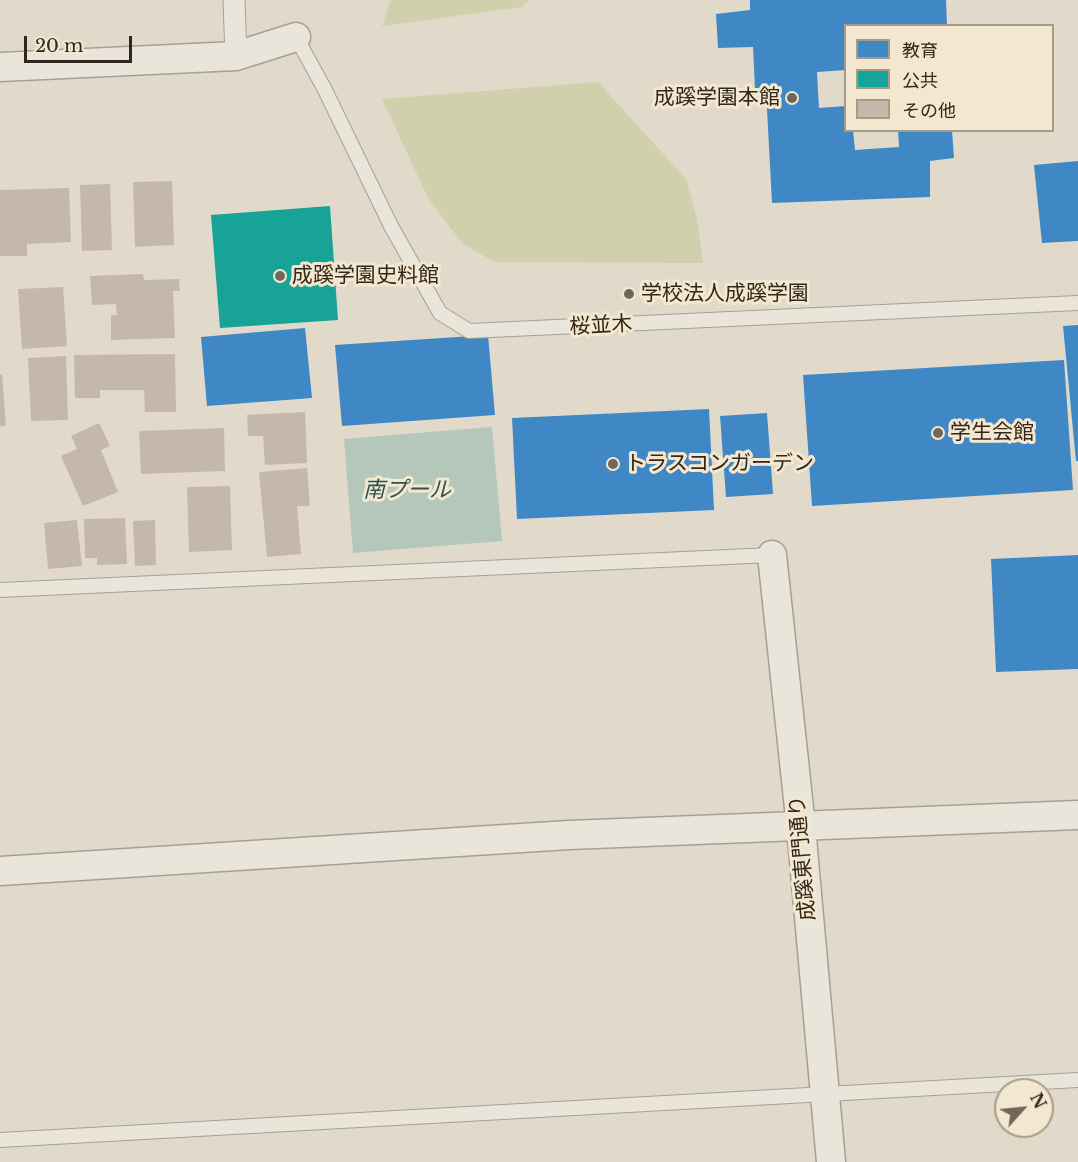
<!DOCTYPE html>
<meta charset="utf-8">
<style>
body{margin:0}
#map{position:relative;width:1078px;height:1162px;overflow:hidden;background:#e1daca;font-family:"Libre Baskerville","Noto Sans JP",serif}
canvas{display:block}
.legend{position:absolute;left:844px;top:24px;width:210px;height:108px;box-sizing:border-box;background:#f3e8cf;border:2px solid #a69b87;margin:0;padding:8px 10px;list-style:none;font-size:18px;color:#33271c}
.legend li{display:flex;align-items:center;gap:12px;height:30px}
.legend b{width:30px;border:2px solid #a69b87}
.north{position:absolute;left:994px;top:1078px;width:60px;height:60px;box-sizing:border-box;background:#f3e8cf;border:2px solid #a69b87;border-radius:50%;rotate:63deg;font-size:16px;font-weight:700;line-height:24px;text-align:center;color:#33271c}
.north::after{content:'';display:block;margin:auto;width:21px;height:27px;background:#706659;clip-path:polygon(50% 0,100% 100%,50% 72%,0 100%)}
.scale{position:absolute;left:24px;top:36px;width:108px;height:27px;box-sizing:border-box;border:3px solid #33271c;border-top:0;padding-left:8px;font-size:18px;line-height:21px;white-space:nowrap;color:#33271c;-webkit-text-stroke:4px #f3e8cf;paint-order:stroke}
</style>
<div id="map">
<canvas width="1078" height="1162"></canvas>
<ul class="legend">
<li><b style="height:16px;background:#3f88c5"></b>教育</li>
<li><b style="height:16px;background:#17a398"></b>公共</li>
<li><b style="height:16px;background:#c5b8ab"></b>その他</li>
</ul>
<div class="north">N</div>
<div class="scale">20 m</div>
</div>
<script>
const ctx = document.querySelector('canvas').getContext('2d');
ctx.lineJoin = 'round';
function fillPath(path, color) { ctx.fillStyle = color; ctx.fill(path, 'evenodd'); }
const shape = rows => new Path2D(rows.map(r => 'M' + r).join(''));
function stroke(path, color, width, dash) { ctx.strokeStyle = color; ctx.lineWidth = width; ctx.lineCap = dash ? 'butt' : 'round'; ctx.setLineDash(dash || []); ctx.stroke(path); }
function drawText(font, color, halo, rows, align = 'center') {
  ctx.font = font + ' "Libre Baskerville","Noto Sans JP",serif'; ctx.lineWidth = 6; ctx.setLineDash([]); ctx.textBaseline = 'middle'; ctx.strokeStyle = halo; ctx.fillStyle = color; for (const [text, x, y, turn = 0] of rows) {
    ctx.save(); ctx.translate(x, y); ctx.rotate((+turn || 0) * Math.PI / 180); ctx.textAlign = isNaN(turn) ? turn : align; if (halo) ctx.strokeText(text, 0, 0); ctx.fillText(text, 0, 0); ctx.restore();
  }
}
const green = shape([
 [391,0,529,0,522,7,382,26],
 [598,82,686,179,697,219,703,263,494,262,462,243,428,198,382,99]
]);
const water = shape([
 [492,427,502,541,353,553,344,439]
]);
const schools = shape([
 [750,0,946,0,947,26,846,26,846,70,817,72,819,108,846,106,846,130,853,130,855,150,899,147,898,130,952,130,954,158,930,161,930,197,772,203,766,91,755,89,753,47,718,48,716,14,750,10],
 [1078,161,1078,241,1042,243,1034,165],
 [1078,325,1078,461,1076,461,1063,326],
 [305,328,312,398,207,406,201,337],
 [488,335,495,415,342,426,335,345],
 [1064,360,1073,490,812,506,803,375],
 [709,409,714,510,517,519,512,418],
 [767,413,773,494,726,497,720,416],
 [1078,555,1078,669,996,672,991,559]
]);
const public = shape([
 [330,206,338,320,220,328,211,215]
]);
const building = shape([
 [172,181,174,245,135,247,133,182],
 [110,184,112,250,82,251,80,185],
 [69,188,71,242,27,244,27,256,0,256,0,190],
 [143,274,144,280,179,279,180,291,173,291,175,338,111,340,111,315,117,315,116,304,92,305,90,276],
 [63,287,67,346,22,349,18,289],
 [175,354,176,412,145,412,144,390,100,390,100,398,75,398,74,355],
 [66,356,68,420,31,421,28,358],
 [2,374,6,426,0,426,0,375],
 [305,412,307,463,265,465,263,436,248,436,247,415],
 [99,423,110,446,101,450,118,492,83,506,61,456,77,449,71,436],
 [224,428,225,471,141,474,139,431],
 [307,468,310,506,297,506,301,554,267,557,259,472],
 [230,486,232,550,189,552,187,487],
 [125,518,127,564,97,565,97,558,85,558,84,519],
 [77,520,82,566,48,569,44,523],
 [155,520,156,565,135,566,133,521]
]);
const service = shape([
 [296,37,324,88,391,226,440,313,469,331,1078,303],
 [0,590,772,555],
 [0,1140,1078,1080]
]);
const pedestrian = shape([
 [234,0,236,56]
]);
const minor = shape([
 [0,67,236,56,296,37],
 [772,555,801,827,831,1162],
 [0,871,569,835,1078,815]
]);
const markers = [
 [792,98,6,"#706659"],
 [280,276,6,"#706659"],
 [629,294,6,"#706659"],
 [938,433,6,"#706659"],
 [613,464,6,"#706659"]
];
const poiNames = [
 ["成蹊学園本館",780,98,"right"],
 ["成蹊学園史料館",292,276],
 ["学校法人成蹊学園",641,294],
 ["学生会館",950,433],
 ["トラスコンガーデン",625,464]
];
const streetNames = [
 ["桜並木",601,326,-3],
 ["成蹊東門通り",803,858,-95]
];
const waterNames = [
 ["南プール",407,491]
];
fillPath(green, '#d0d0ac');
fillPath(water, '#b5c6bb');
fillPath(schools, '#3f88c5');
fillPath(public, '#17a398');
fillPath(building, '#c5b8ab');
stroke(service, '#a69f94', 16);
stroke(pedestrian, '#a69f94', 23);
stroke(minor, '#a69f94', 31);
stroke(service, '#eae5db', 14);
stroke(pedestrian, '#eae5db', 21);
stroke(minor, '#eae5db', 28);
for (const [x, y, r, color] of markers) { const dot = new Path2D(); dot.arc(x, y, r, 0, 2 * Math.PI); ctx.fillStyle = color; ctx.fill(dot); stroke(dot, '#f3e8cf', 2); }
drawText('21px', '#33271c', '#f3e8cf', poiNames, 'left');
drawText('21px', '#33271c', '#f3e8cf', streetNames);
drawText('italic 22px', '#2c5350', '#f3e8cf', waterNames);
</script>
